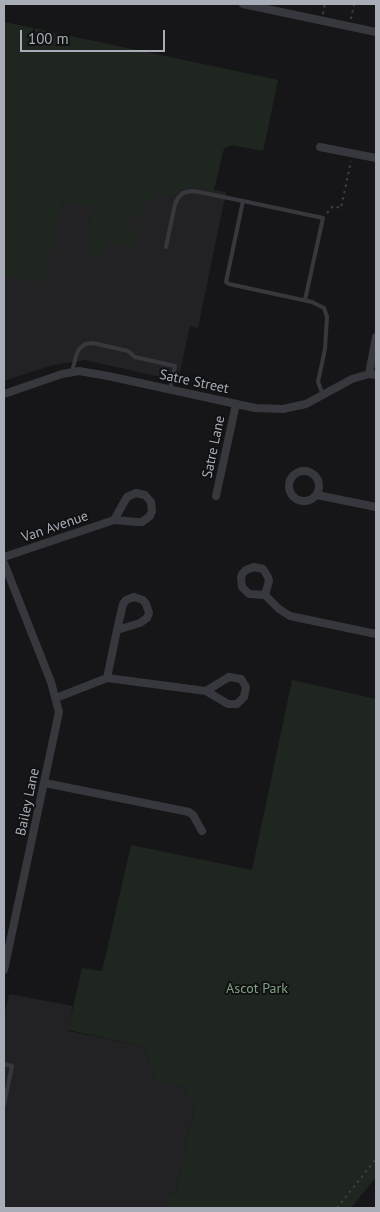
<!DOCTYPE html>
<style>
body{margin:0}
#map{position:relative;width:380px;height:1212px;overflow:hidden;background:#161618;font-family:"PT Sans",sans-serif}
canvas{display:block}
.frame{position:absolute;inset:0;border:5px solid #a8adb8;pointer-events:none}
.scale{position:absolute;left:20px;top:30px;width:145px;height:22px;box-sizing:border-box;border:2px solid #a8adb8;border-top:0;padding-left:6px;font-size:15px;line-height:18px;white-space:nowrap;color:#a8adb8;-webkit-text-stroke:4px #111113;paint-order:stroke}
</style>
<div id="map">
<canvas width="380" height="1212"></canvas>
<div class="frame"></div>
<div class="scale">100 m</div>
</div>
<script>
const ctx = document.querySelector('canvas').getContext('2d');
ctx.lineJoin = 'round';
function fillPath(path, color) { ctx.fillStyle = color; ctx.fill(path, 'evenodd'); }
const shape = rows => new Path2D(rows.map(r => 'M' + r).join(''));
function stroke(path, color, width, dash) { ctx.strokeStyle = color; ctx.lineWidth = width; ctx.lineCap = dash ? 'butt' : 'round'; ctx.setLineDash(dash || []); ctx.stroke(path); }
function drawText(font, color, halo, rows, align = 'center') {
  ctx.font = font + ' "PT Sans",sans-serif'; ctx.lineWidth = 4; ctx.setLineDash([]); ctx.textBaseline = 'middle'; ctx.strokeStyle = halo; ctx.fillStyle = color; for (const [text, x, y, turn = 0] of rows) {
    ctx.save(); ctx.translate(x, y); ctx.rotate((+turn || 0) * Math.PI / 180); ctx.textAlign = isNaN(turn) ? turn : align; if (halo) ctx.strokeText(text, 0, 0); ctx.fillText(text, 0, 0); ctx.restore();
  }
}
const built = shape([
 [4,22,278,80,263,151,231,145,226,147,222,152,214,190,226,192,198,328,190,326,178,381,85,360,53,365,4,381],
 [9,994,73,1006,68,1031,143,1046,156,1080,189,1087,187,1094,195,1105,175,1196,169,1195,166,1208,4,1208,4,1017]
]);
const green = shape([
 [4,22,278,80,263,151,234,145,224,148,214,190,194,186,180,190,172,196,156,192,154,202,145,200,141,217,131,216,129,229,138,231,134,248,107,242,104,256,86,252,94,207,62,200,44,283,4,274],
 [292,680,376,699,376,1177,351,1208,166,1208,169,1195,175,1196,195,1105,187,1094,188,1087,156,1080,143,1046,68,1030,82,968,102,971,131,845,252,870]
]);
const path = shape([
 [323,14,325,4],
 [351,19,354,4],
 [327,213,333,206,341,208,351,161],
 [337,1208,376,1159]
]);
const lane = shape([
 [243,201,323,218,305,300],
 [166,247,175,204,178,198,183,193,191,191,199,192,243,201,226,282,229,284,312,302,324,308,327,317,325,349,318,382,323,395],
 [72,372,76,356,79,349,85,344,93,343,128,351,135,357,175,366,170,389],
 [4,1064,12,1066,4,1105]
]);
const street = shape([
 [243,4,376,32],
 [320,147,376,158],
 [369,374,376,337],
 [4,394,62,374,79,371,108,376,255,408,283,409,306,404,352,379,369,374,376,375],
 '289 486a15 15 0 1 1 30 0a15 15 0 1 1-30 0Z',
 [136,493,145,495,151,502,152,511,150,516,142,522,137,522,114,520,127,497,136,493],
 [317,495,376,507],
 [216,496,236,404],
 [4,557,114,520],
 [4,563,51,682,59,712,4,970],
 [254,567,263,569,268,577,269,581,265,595,249,594,242,587,241,578,242,574,246,570,254,567],
 [265,595,279,609,290,616,376,634],
 [134,597,143,600,146,604,149,613,147,618,140,623,117,630,123,604,126,600,134,597],
 [229,677,241,679,246,687,244,697,237,704,228,704,206,691,229,677],
 [107,678,206,691],
 [56,698,107,678,117,630],
 [45,783,189,812,193,815,202,831]
]);
const streetNames = [
 ["Satre Street",194,382,12],
 ["Satre Lane",214,447,-78],
 ["Van Avenue",55,527,-19],
 ["Bailey Lane",28,802,-78]
];
const parkNames = [
 ["Ascot Park",257,989]
];
fillPath(built, '#222225');
fillPath(green, '#1e261f');
stroke(path, '#3d3f44', 2, [2.5, 4]);
stroke(lane, '#37383d', 4);
stroke(street, '#37383d', 8);
drawText('14px', '#a8adb8', '#111113', streetNames);
drawText('14px', '#7fa381', '#111113', parkNames);
</script>
